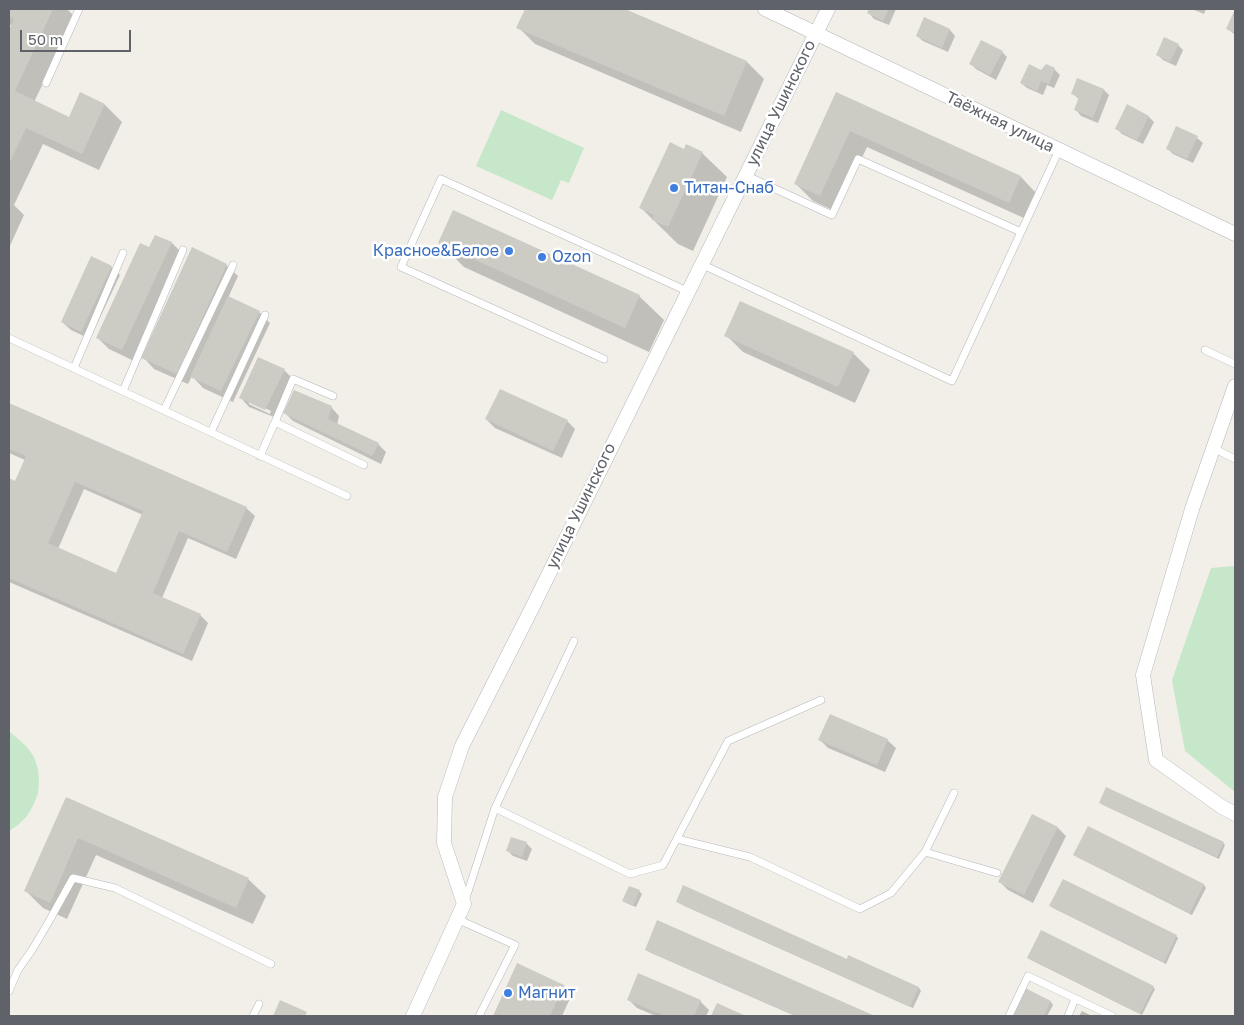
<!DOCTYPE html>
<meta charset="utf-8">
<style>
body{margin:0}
#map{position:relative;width:1244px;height:1025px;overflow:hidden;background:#f1efe8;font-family:"Golos Text",sans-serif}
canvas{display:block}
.frame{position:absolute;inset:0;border:10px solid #5f6268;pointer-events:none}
.scale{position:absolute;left:20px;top:30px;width:111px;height:22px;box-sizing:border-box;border:2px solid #5f6268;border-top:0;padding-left:6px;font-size:15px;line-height:18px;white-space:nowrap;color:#5f6268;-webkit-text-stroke:4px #fff;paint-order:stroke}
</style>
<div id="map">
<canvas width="1244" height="1025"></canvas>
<div class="frame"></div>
<div class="scale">50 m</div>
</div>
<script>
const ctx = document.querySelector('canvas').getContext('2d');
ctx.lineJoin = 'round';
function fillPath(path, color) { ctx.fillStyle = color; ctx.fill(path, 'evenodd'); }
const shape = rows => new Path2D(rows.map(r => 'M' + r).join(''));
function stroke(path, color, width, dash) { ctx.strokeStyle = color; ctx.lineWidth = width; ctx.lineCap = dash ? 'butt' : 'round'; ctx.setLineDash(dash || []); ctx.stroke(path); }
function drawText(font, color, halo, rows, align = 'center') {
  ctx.font = font + ' "Golos Text",sans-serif'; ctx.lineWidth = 5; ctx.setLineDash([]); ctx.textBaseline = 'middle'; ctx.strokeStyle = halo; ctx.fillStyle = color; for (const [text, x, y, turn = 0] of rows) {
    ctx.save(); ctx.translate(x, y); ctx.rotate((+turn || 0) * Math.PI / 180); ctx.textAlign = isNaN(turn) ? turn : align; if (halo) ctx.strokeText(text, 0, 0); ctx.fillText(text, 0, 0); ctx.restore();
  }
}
const green = shape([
 [501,110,584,148,569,183,561,180,552,200,476,166],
 [1235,566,1235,792,1185,751,1172,680,1211,568],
 [9,731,27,747,34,757,38,769,39,781,38,793,33,806,27,816,18,825,9,831]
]);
const shadow = shape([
 [9,9,67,9,75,17,34,102,69,118,80,94,105,105,122,122,99,170,43,144,14,205,24,215,9,248,9,33,12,26,9,24],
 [526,9,622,9,747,62,764,79,741,132,535,44,518,27],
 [871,9,896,9,889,25,874,19,869,13],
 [1192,9,1206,9,1204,14],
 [1235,11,1235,35,1227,28],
 [925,19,950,30,955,36,948,52,923,41,917,36],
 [1178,45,1183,50,1176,66,1163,60,1157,54],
 [1002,52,1007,57,996,80,976,69,971,64],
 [1046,66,1055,70,1060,75,1054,88,1047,85,1043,95,1027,88,1021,83,1042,71],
 [1078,79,1104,90,1109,95,1098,123,1081,116,1076,110,1080,100,1072,93],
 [836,94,1021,177,1037,194,1026,219,867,147,837,212,813,201,796,184],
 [1127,106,1149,117,1154,122,1143,144,1122,134,1116,128],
 [1197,138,1203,143,1193,163,1173,154,1167,148],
 [684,150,702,153,727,177,693,251,678,244,641,208],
 [172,243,183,254,134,361,109,349,98,338,150,248],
 [440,243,639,296,664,320,649,352,464,267],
 [226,265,238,276,228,298,259,312,270,323,233,402,203,388,192,376,188,384,154,369,143,357],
 [111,267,120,275,90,339,71,330,62,322],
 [726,335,853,353,870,370,855,403,743,352],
 [284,370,292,378,274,417,249,407,241,398],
 [249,401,271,411,270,414,249,404],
 [9,405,246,508,255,516,236,559,188,538,162,598,200,615,208,623,192,661,9,582,9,482,10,480,16,482,25,460,9,453],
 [84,489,143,515,117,574,58,549],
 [331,407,339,416,337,425,378,444,386,452,381,464,293,421,285,413],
 [486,419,567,421,575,429,562,458,495,428],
 [820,740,887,740,896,748,885,772,828,748],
 [67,799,249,880,266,896,253,924,96,855,67,919,43,908,26,891],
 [1100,803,1223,843,1225,845,1219,859,1103,805],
 [1033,816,1058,828,1066,836,1033,903,1008,890,1000,882],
 [1089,828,1204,885,1206,888,1192,915,1077,857],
 [526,843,532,849,527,861,513,856,507,850],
 [630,888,639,891,642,894,636,907,626,903,624,901],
 [680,904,848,960,849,957,919,988,921,991,913,1008],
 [1053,908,1176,936,1178,938,1166,964],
 [658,922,872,1016,795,1016,649,952],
 [1028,958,1153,987,1155,989,1142,1015,1031,960],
 [518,965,564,986,572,994,562,1016,494,1016],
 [1025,990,1051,1002,1053,1005,1047,1016,1012,1016],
 [628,999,700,1001,709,1010,706,1016,656,1016,637,1008],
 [1082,1011,1092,1016,1079,1016]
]);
const building = shape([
 [9,9,53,9,15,91,69,117,80,92,105,104,82,154,26,128,9,164,9,30,14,19,9,16],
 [525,9,625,9,747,61,724,116,516,28],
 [869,9,889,9,883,21,867,13],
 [1235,9,1235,33,1226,29],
 [924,17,950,29,942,48,916,36],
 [1164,37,1179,44,1170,62,1156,55],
 [981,40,1003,51,990,75,969,64],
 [1029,64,1041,70,1046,64,1055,68,1049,84,1041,81,1037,91,1020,83],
 [1077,78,1104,89,1093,118,1074,110,1079,97,1071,94],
 [836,92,1021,176,1009,203,850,131,820,196,794,184],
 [1127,104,1149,116,1137,140,1115,129],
 [1176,126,1198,136,1187,159,1166,149],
 [670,142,684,149,686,144,703,152,668,227,652,220,654,215,639,208],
 [453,210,640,295,625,328,438,243],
 [155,235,172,242,122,350,96,338,140,243,149,247],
 [192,247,227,264,177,374,141,358],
 [91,256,112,266,81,332,61,322],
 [228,296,260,311,221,391,190,377],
 [740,301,854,352,838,387,724,336],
 [258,357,285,369,265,410,239,398],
 [500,389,568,420,553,451,485,419],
 [294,390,332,406,328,419,379,443,372,456,283,413],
 [9,403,247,507,227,552,179,531,153,593,201,614,183,654,9,578,9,478,15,481,26,456,9,449],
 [75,482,143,511,116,573,48,543],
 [830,714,888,739,877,765,818,740],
 [1106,787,1224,842,1217,857,1099,803],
 [66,797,249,878,236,908,78,838,50,903,24,891],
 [1032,814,1058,827,1024,895,998,882],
 [1088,826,1204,884,1190,913,1073,855],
 [511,837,527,842,522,857,506,851],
 [1063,879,1177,935,1164,962,1049,906],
 [683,885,847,959,848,955,919,987,910,1007,676,902],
 [629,886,640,890,633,906,622,901],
 [657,920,875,1016,796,1016,645,950],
 [1041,930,1154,986,1140,1014,1027,958],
 [517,963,564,985,550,1016,493,1016],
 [638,973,701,1000,694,1016,665,1016,627,1000],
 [1025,988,1051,1001,1044,1016,1011,1016],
 [280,1000,307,1012,305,1016,273,1016],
 [717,1003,746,1016,711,1016]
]);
const service = shape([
 [46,83,79,9],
 [745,175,832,215,858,159,1021,232,1059,150],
 [701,264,952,381,1021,232],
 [9,338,347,496],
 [1205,350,1235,364],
 [604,359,401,267,441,179,687,291],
 [74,368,123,253],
 [123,391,183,250],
 [164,410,233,265],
 [275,422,293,379,333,396],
 [211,432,265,315],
 [1213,448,1235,459],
 [260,456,275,422,364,465],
 [495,808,630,874,663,865,728,741,821,700],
 [677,839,750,857,860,909,891,893,925,852,954,793],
 [925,852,997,873],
 [465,901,495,808,574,641],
 [457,919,515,945,479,1016],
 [9,991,18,970,32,950,48,923,73,878,115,888,271,964],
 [253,1016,259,1004],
 [1009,1016,1028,976,1112,1016],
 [1068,1016,1075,999]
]);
const minor = shape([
 [765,9,1235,234],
 [1235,386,1192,509,1143,675,1156,760,1222,807,1235,814],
 [413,1016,464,904,444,843,445,797,462,746,531,610,828,9]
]);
const markers = [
 [674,188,5,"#3f7fe0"],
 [509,251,5,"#3f7fe0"],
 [542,257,5,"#3f7fe0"],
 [508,993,5,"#3f7fe0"]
];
const streetNames = [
 ["улица Ушинского",781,103,-64],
 ["Таёжная улица",1000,122,26],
 ["улица Ушинского",581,506,-64]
];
const shopNames = [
 ["Титан-Снаб",684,188],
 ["Красное&Белое",499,251,"right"],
 ["Ozon",552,257],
 ["Магнит",518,993]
];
fillPath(green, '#c6e7c9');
fillPath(shadow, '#0003');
fillPath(building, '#cccbc4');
stroke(service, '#b5b7bc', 8);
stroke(minor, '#b5b7bc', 15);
stroke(service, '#fff', 7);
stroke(minor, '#fff', 14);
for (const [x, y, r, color] of markers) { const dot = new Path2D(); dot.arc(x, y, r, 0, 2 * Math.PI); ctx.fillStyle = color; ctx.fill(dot); stroke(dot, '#fff', 2); }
drawText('16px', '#5f6268', '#fff', streetNames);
drawText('16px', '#366cbe', '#fff', shopNames, 'left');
</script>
